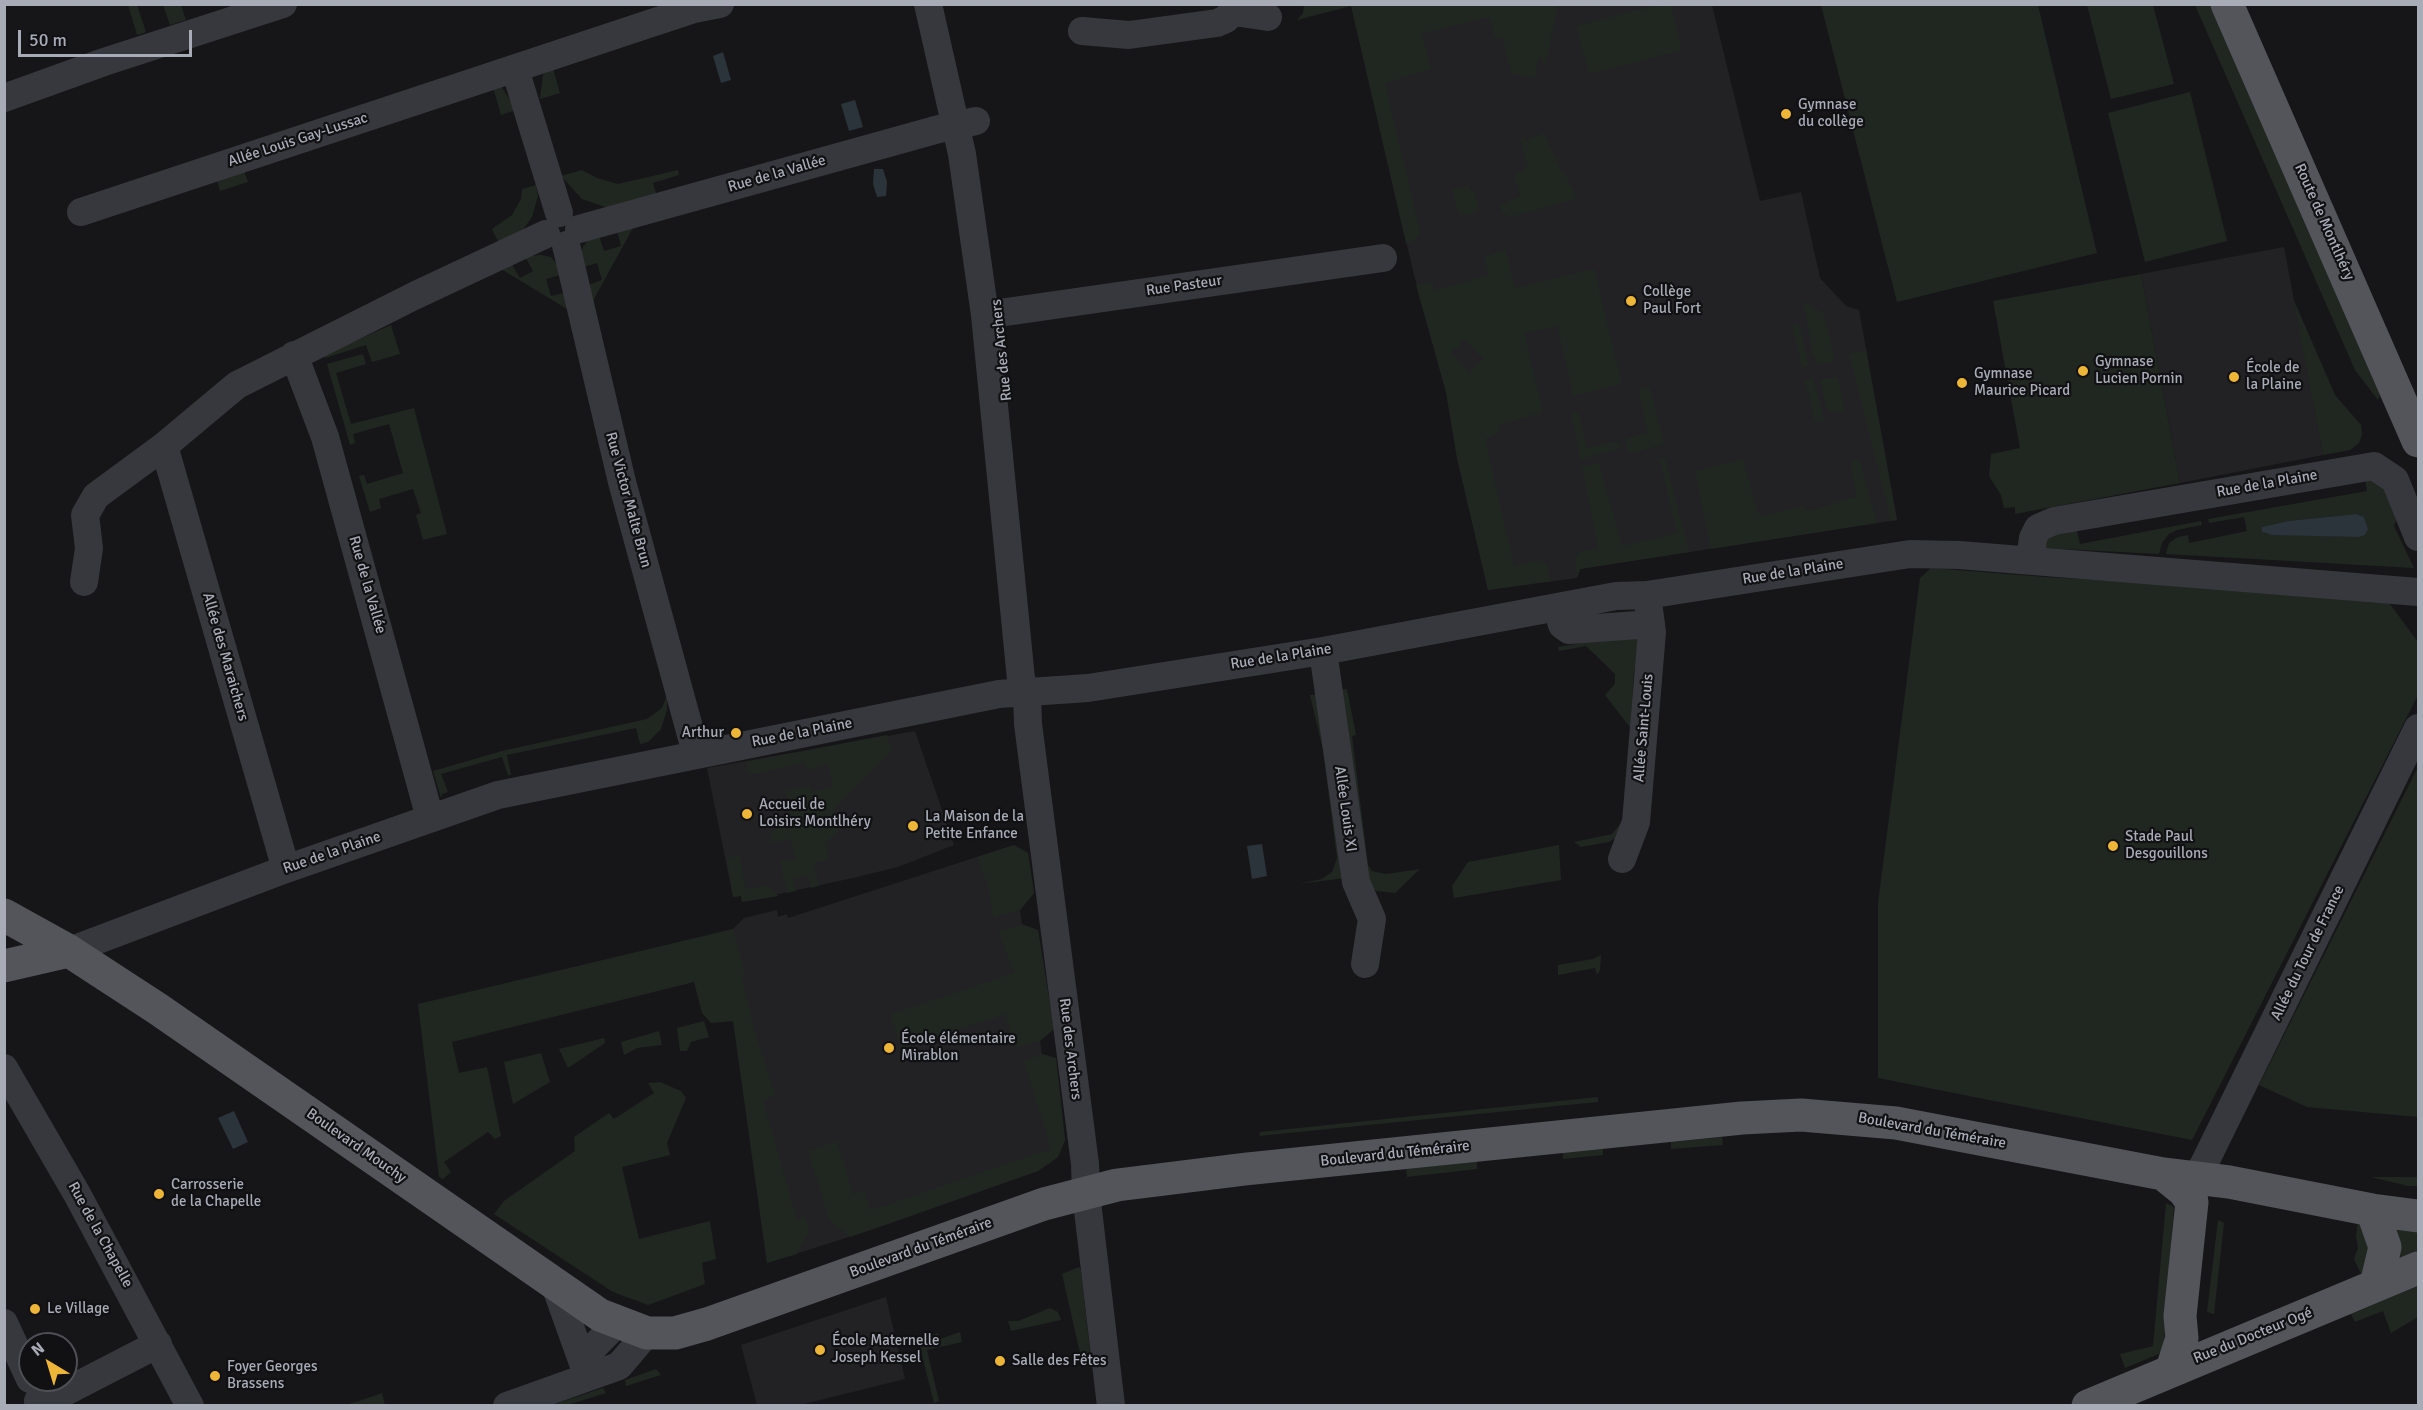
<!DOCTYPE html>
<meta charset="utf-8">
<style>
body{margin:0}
#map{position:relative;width:2423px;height:1410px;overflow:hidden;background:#161618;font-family:Signika,sans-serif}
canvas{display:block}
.frame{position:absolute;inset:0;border:6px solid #a8acb7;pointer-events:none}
.north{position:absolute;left:18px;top:1332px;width:60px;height:60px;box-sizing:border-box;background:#111113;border:2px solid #4d4f55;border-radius:50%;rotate:322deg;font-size:16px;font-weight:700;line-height:24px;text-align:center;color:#a8acb7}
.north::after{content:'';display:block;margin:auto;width:21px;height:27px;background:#eeb638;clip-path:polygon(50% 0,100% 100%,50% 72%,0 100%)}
.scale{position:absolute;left:18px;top:30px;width:174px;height:27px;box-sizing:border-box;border:3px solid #a8acb7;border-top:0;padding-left:8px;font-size:18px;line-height:21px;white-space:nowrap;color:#a8acb7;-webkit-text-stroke:4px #111113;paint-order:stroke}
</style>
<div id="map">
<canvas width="2423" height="1410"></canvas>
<div class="frame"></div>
<div class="north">N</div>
<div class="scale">50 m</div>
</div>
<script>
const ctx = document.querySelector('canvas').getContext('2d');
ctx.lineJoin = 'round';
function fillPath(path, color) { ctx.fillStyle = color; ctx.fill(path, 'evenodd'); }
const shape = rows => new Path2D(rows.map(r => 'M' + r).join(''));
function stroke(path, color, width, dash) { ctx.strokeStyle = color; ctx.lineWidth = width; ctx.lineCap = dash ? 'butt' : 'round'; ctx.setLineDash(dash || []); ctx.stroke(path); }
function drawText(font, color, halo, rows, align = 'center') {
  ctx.font = font + ' Signika,sans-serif'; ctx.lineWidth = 4.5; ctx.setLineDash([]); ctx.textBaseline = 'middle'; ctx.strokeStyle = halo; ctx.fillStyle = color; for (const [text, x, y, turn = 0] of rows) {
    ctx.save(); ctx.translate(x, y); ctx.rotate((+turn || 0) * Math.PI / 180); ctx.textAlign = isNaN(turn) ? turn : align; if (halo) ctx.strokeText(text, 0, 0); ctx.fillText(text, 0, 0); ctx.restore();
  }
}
const built = shape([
 [1351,5,1712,5,1760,201,1801,192,1820,278,1846,306,1859,310,1897,520,1580,569,1577,578,1488,590,1457,458,1446,392,1414,275],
 [2284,247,2323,455,2180,483,2141,274],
 [915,731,954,845,898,867,853,878,742,902,741,896,733,897,707,768],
 [1014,845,1028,853,1034,893,1020,910,1022,924,1038,930,1054,1029,1040,1041,1042,1054,1056,1058,1065,1140,1058,1157,1038,1171,877,1228,767,1263,721,932,733,929,744,918,777,910,778,917,787,914,788,918],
 [886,1297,905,1379,800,1405,757,1405,741,1345]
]);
const green = shape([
 [128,5,137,5,146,32,137,35],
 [163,5,181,5,186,20,170,25],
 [1304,5,1558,5,1545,66,1539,54,1535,78,1511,74,1503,39,1495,37,1490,17,1422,33,1431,69,1385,83,1420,231,1414,241,1406,243,1351,6,1297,20,1303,13],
 [1658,5,1671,5,1682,50,1589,74,1576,26],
 [1821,5,2038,5,2097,253,1897,302],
 [2087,5,2153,5,2174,84,2111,99],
 [2195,5,2213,5,2380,395,2378,400,2355,370],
 [552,65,560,93,540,99,543,75],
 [492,84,501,86,516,110,501,115],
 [2190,92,2227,241,2145,262,2108,113],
 [1544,133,1562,173,1565,173,1577,199,1510,217,1503,213,1500,205,1521,196,1513,176,1523,171,1523,167,1527,166,1520,138,1525,137,1525,141],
 [243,168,248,182,220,191,216,177],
 [582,170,597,178,618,184,678,170,679,175,653,183,658,200,611,209,582,199,561,176],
 [536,185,538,196,532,217,520,234,501,248,492,229,512,215,521,199,522,189],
 [1468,185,1470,192,1473,190,1480,209,1466,215,1458,213,1452,190],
 [634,226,590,306,586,286,602,280,597,263,581,268,579,259,583,247,588,240,599,236,604,251,621,246,617,231],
 [1505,249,1515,288,1594,269,1622,384,1574,396,1557,326,1524,333,1543,412,1498,426,1500,432,1485,439,1514,566,1541,560,1547,566,1551,581,1488,590,1457,458,1446,392,1416,285,1432,282,1435,290,1489,275,1484,257],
 [1465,339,1483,359,1469,373,1451,353],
 [541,255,551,257,564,274,546,279,551,296,568,292,572,312,501,269,511,263,520,278,533,271,525,256],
 [2141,274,2180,483,2015,514,2015,507,2004,508,2001,495,1989,476,1991,454,2020,448,1993,301],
 [2293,298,2335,395,2361,425,2362,434,2359,443,2350,450,2323,455],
 [1803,301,1824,314,1835,362,1819,364,1813,356],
 [1799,324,1809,366,1802,368,1792,325],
 [391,325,400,354,372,362,366,345,325,358,324,355],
 [1866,350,1897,520,1891,521,1849,354],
 [363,354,366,364,336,373,351,424,414,408,447,534,423,540,416,515,421,513,413,489,379,499,381,508,370,512,359,476,364,475,367,484,403,473,389,424,353,434,355,443,350,445,327,364],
 [1838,377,1845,411,1830,412,1826,408,1821,380],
 [1813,378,1824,421,1815,422,1805,381],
 [1649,386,1664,444,1629,454,1625,439,1648,433,1638,389],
 [1578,413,1587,448,1618,441,1620,449,1580,459,1571,414],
 [1659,458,1664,458,1666,462,1689,552,1580,569,1577,578,1575,558,1579,552,1598,548,1582,467,1599,463,1622,546,1677,533],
 [1743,459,1757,511,1761,516,1802,506,1808,511,1856,497,1851,462,1856,460,1860,462,1877,523,1711,549,1695,471],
 [2364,473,2374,473,2399,513,2394,526,2414,568,2166,554,2169,543,2178,537,2188,535,2189,543,2247,531,2244,517,2209,523,2208,519,2367,491],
 [2356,514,2364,517,2368,529,2358,537,2266,534,2262,531,2262,527,2288,521],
 [2201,521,2202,525,2177,530,2169,534,2162,543,2159,554,2043,548,2042,539,2076,527,2080,544],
 [1931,568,2045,577,2384,596,2418,642,2418,695,2192,1140,1878,1078,1878,903,1920,578],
 [1633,634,1638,637,1643,662,1634,671,1631,719,1633,731,1605,695,1615,684,1615,674,1586,646,1559,651,1558,647],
 [1347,689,1356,735,1352,736,1368,865,1372,871,1386,874,1420,869,1395,893,1376,891,1370,885,1340,690],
 [1321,694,1345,878,1298,884,1322,879,1332,872,1337,858,1323,750,1310,695],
 [667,695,667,710,661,729,648,742,640,744,636,728,507,755,511,775,508,775,502,757,441,774,448,792,442,794,441,798,433,771,502,751,647,719,662,708],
 [887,735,892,751,833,809,839,829,825,844,829,859,814,863,819,886,811,888,808,875,793,879,796,891,787,893,780,862,795,859,790,839,771,843,770,834,788,818,786,791,809,786,811,791,833,787,828,765,807,770,805,763,749,775,746,762],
 [2418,767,2418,1117,2307,1107,2259,1085],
 [1621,823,1620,835,1609,842,1581,847,1574,842,1612,834],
 [1014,845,1028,853,1034,893,1020,910,993,918,989,889,977,857],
 [1559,845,1561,880,1454,898,1452,886,1468,862],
 [739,855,746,889,768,885,778,896,742,902,741,896,733,897,727,858],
 [1022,925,1038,930,1054,1029,1040,1041,1017,1048,1005,1014,902,1048,890,1014,1014,973,998,931],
 [733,929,745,974,741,976,754,1029,775,1095,763,1101,797,1219,805,1216,809,1231,797,1254,767,1263,733,1021,711,1023,702,1013,694,982,452,1042,459,1073,487,1067,501,1136,495,1139,488,1132,444,1162,451,1172,443,1179,439,1177,418,1004],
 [1601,955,1600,970,1597,975,1595,968,1558,975,1558,965,1593,959],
 [704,1021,709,1037,691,1042,687,1051,680,1051,677,1028],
 [659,1031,662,1045,637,1048,624,1055,621,1042],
 [604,1038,605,1043,568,1068,559,1049],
 [541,1053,550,1082,513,1104,504,1062],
 [1042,1054,1056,1058,1065,1140,1058,1157,1038,1171,850,1237,829,1220,808,1151,816,1148,837,1141,853,1194,864,1191,871,1210,1051,1149,1024,1061],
 [660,1082,681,1091,686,1098,667,1143,670,1155,622,1167,639,1239,710,1221,716,1259,702,1263,705,1284,648,1305,613,1292,494,1214,504,1201,575,1151,574,1137,609,1113,614,1119,654,1093,648,1083],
 [1598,1097,1598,1102,1259,1136,1260,1132],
 [1722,1137,1723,1145,1671,1149,1671,1142],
 [1603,1148,1603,1155,1563,1159,1563,1152],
 [1477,1161,1477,1169,1407,1177,1406,1169],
 [2371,1177,2418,1177,2418,1186,2408,1186],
 [2166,1203,2174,1207,2164,1343,2159,1354,2125,1368,2120,1354,2153,1346],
 [2359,1215,2373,1233,2362,1276,2354,1259,2358,1248,2356,1235],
 [2218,1220,2224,1223,2214,1314,2207,1312],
 [2387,1223,2418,1224,2418,1263,2397,1272],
 [1079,1267,1081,1271,1092,1368,1083,1366,1062,1274],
 [2418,1286,2418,1317,2391,1333,2383,1311,2355,1322,2351,1314],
 [1050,1308,1058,1312,1061,1320,1011,1331,1008,1321,1018,1321],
 [960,1332,962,1342,927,1350,939,1401,934,1403,918,1339,938,1333,940,1339],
 [656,1369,661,1375,626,1386,625,1380],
 [603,1388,606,1393,567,1405,552,1405],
 [382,1393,385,1405,345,1405,359,1401]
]);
const water = shape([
 [723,52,731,80,721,83,713,56],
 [855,100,863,127,849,131,841,104],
 [874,169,883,169,887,182,886,196,877,197,873,184],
 [2356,514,2364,517,2368,529,2365,535,2358,537,2272,535,2262,532,2262,527,2288,521],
 [1262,844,1267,876,1252,879,1247,846],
 [234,1111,248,1142,233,1149,218,1118]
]);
const minor = shape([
 [928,4,962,154,985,315,1021,679,1027,693,1028,724,1085,1164,1086,1193,1111,1406],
 [1234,12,1268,17],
 [1082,31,1129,35,1217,23,1226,19,1238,4],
 [515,69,559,213],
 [4,98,104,62,283,4],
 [81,212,694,9,720,4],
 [579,229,939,129,976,121],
 [566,245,622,482,696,753],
 [985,315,1383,258],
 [294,355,325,437,430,818],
 [164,446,286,869],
 [2030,560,2033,538,2038,528,2054,521,2374,466,2395,480,2418,537],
 [84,582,89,548,85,515,96,496,164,446,237,385,416,295,546,234],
 [1557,607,1562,625,1569,630,1651,624],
 [1323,651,1356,882,1372,919,1365,964],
 [1622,859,1636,822,1652,632,1647,595],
 [69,951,286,869,498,795,999,694,1088,688,1323,651,1616,596,1647,595,1910,554,1959,555,2418,592],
 [4,1068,77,1194,190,1406],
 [2193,1199,2197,1177,2206,1160,2418,728],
 [555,1285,588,1377],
 [4,1323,30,1379],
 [582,1359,617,1323],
 [38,1401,61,1394,158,1344],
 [507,1406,619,1366,647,1333]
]);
const major = shape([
 [2227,4,2418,441],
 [4,915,69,951,158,1009,600,1315,647,1333,675,1333,707,1324,1044,1204,1117,1185,1246,1169,1742,1118,1801,1115,1896,1123,2163,1174,2229,1182,2372,1210,2418,1216],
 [4,966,69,951],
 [2163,1174,2184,1191,2192,1202,2180,1316,2182,1338,2172,1369],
 [2372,1210,2385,1247,2376,1285],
 [2088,1406,2418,1268]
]);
const markers = [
 [1786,114,6,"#eeb638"],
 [1631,301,6,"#eeb638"],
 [2083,371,6,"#eeb638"],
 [2234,377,6,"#eeb638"],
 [1962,383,6,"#eeb638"],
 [736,733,6,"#eeb638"],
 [747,814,6,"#eeb638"],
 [913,826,6,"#eeb638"],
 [2113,846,6,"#eeb638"],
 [889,1048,6,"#eeb638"],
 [159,1194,6,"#eeb638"],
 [35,1309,6,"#eeb638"],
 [820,1350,6,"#eeb638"],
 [1000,1361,6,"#eeb638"],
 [215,1376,6,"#eeb638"]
];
const poiNames = [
 ["Gymnase",1798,105],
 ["du collège",1798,122],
 ["Collège",1643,292],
 ["Paul Fort",1643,309],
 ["Gymnase",2095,362],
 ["Lucien Pornin",2095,379],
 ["École de",2246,368],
 ["la Plaine",2246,385],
 ["Gymnase",1974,374],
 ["Maurice Picard",1974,391],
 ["Arthur",724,733,"right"],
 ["Accueil de",759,805],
 ["Loisirs Montlhéry",759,822],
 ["La Maison de la",925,817],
 ["Petite Enfance",925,834],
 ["Stade Paul",2125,837],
 ["Desgouillons",2125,854],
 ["École élémentaire",901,1039],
 ["Mirablon",901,1056],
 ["Carrosserie",171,1185],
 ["de la Chapelle",171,1202],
 ["Le Village",47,1309],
 ["École Maternelle",832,1341],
 ["Joseph Kessel",832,1358],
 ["Salle des Fêtes",1012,1361],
 ["Foyer Georges",227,1367],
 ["Brassens",227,1384]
];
const streetNames = [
 ["Allée Louis Gay-Lussac",298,140,-18],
 ["Rue de la Vallée",777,174,-16],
 ["Route de Montlhéry",2324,222,66],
 ["Rue Pasteur",1184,286,-8],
 ["Rue des Archers",1002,350,-96],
 ["Rue de la Plaine",2267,484,-10],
 ["Rue Victor Malte Brun",628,500,75],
 ["Rue de la Plaine",1793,572,-9],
 ["Rue de la Vallée",367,585,74],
 ["Allée des Maraichers",225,657,74],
 ["Rue de la Plaine",1281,657,-9],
 ["Allée Saint-Louis",1644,728,-85],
 ["Rue de la Plaine",802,733,-11],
 ["Allée Louis XI",1345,809,82],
 ["Rue de la Plaine",332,853,-19],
 ["Allée du Tour de France",2308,953,-64],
 ["Rue des Archers",1070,1049,83],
 ["Boulevard du Téméraire",1932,1131,10],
 ["Boulevard Mouchy",356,1146,35],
 ["Boulevard du Téméraire",1395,1154,-6],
 ["Rue de la Chapelle",100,1235,61],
 ["Boulevard du Téméraire",921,1248,-20],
 ["Rue du Docteur Ogé",2253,1336,-22]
];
fillPath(built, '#222225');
fillPath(green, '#202721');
fillPath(water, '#2c343b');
stroke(minor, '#37383d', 28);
stroke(major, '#53555b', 33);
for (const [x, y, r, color] of markers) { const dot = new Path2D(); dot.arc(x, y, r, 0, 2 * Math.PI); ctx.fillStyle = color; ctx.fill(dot); stroke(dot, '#111113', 2); }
drawText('15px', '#a8acb7', '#111113', poiNames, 'left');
drawText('15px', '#a8acb7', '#111113', streetNames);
</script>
